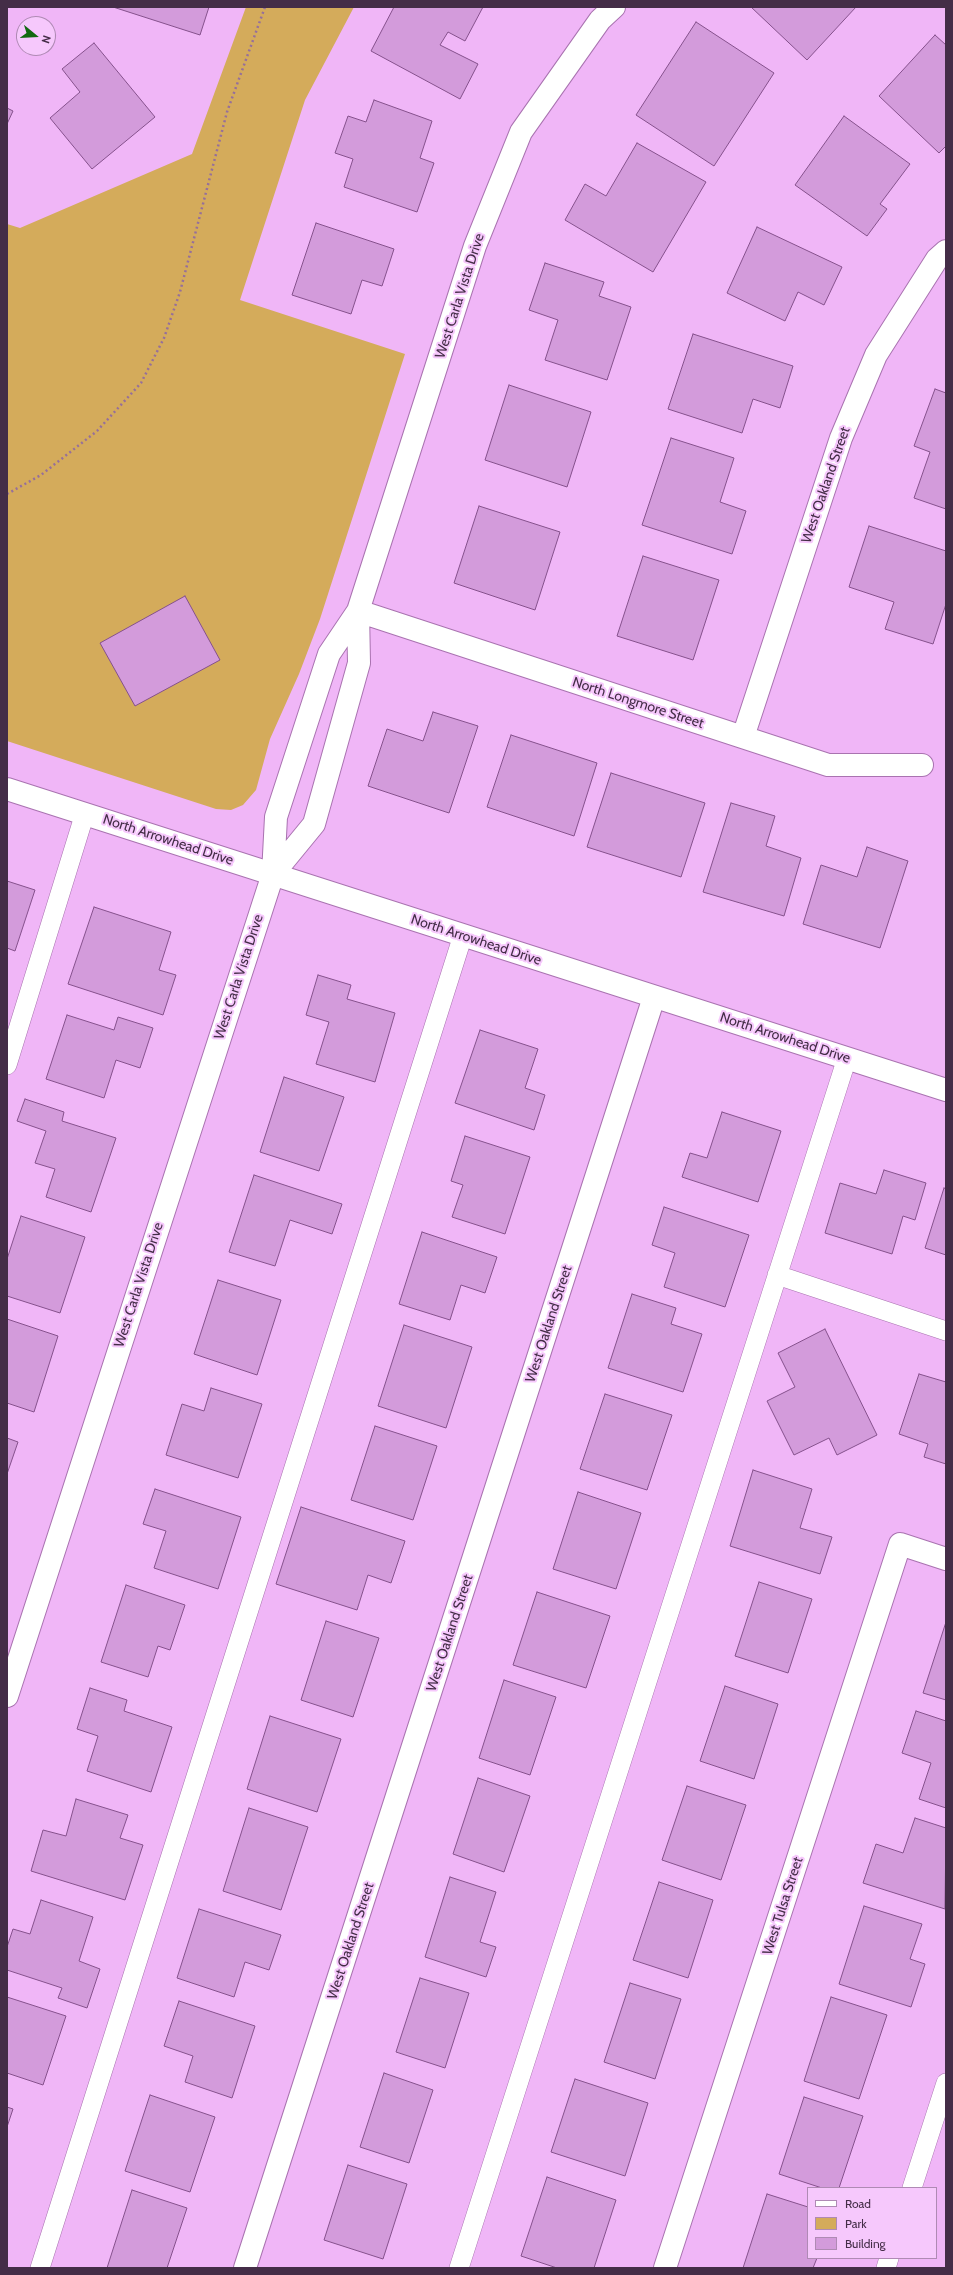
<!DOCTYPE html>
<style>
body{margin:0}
#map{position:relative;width:953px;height:2275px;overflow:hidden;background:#f0b6f7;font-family:Cabin,sans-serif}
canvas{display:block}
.frame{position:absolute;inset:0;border:8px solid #442d47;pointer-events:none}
.legend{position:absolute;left:807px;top:2187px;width:130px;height:72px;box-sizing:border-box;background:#f6c8fc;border:1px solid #af8ab4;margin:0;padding:5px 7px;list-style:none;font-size:12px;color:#442d47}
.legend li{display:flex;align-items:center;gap:8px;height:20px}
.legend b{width:20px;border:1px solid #af8ab4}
.north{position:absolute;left:16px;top:16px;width:40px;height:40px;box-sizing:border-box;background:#f6c8fc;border:1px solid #af8ab4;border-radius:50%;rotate:108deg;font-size:11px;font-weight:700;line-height:16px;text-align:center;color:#442d47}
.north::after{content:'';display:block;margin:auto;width:14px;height:18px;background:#126910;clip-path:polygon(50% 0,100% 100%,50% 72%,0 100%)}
</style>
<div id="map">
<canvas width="953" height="2275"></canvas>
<div class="frame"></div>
<ul class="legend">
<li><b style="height:5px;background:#fff"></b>Road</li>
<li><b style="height:11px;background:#d4ab5b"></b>Park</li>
<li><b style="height:11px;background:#d39bdb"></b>Building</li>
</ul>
<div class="north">N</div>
</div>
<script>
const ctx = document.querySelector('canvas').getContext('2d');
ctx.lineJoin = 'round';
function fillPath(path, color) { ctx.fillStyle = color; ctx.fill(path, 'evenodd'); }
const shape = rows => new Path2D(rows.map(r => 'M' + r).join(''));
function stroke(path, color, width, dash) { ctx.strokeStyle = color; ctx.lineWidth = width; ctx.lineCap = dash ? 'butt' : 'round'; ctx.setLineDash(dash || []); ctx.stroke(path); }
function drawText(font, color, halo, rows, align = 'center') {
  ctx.font = font + ' Cabin,sans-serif'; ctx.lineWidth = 4; ctx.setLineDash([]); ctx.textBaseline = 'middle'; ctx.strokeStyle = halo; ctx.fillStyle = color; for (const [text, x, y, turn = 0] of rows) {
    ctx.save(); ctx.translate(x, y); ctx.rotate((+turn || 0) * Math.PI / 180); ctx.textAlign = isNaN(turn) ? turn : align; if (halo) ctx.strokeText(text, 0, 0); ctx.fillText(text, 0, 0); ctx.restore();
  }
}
const green = shape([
 [246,7,354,7,305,100,240,300,405,354,320,619,299,674,270,739,256,790,243,805,231,810,216,809,7,741,7,224,20,228,192,154]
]);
const building = shape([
 [113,7,209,7,200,35,113,7],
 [394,7,483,7,465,41,448,32,440,45,478,64,460,99,371,51,394,7],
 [751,7,856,7,807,60,751,7],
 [696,22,774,73,714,166,636,115,696,22],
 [935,35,946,45,946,146,939,153,879,96,935,35],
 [94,43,155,117,92,169,50,118,80,92,62,69,94,43],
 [374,100,432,121,420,158,434,163,417,212,344,187,353,159,335,153,348,116,366,122,374,100],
 [7,108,13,111,7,124,7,108],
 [844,116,910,164,880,204,887,209,867,236,795,185,844,116],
 [637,143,706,182,653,272,565,220,585,184,606,196,637,143],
 [316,223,394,249,382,286,362,280,351,314,292,295,316,223],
 [757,227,842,267,824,305,798,292,785,321,727,293,757,227],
 [545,263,604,282,599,296,631,307,607,380,545,360,558,320,529,310,545,263],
 [693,334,793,366,780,408,753,399,742,433,668,409,693,334],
 [509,385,591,412,567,487,485,460,509,385],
 [935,389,946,393,946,509,914,498,930,452,914,446,935,389],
 [671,438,734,458,720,502,746,511,732,554,642,525,671,438],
 [479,506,560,532,535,610,454,583,479,506],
 [869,526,946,551,946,604,933,644,885,629,894,602,849,587,869,526],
 [643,556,719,580,693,660,617,636,643,556],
 [185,596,220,660,135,706,100,643,185,596],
 [433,712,478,726,449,813,368,786,387,729,423,741,433,712],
 [511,735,597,763,574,836,487,807,511,735],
 [611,773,705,803,681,877,587,847,611,773],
 [731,803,775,816,766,846,801,858,784,916,703,892,731,803],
 [867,847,908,861,880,948,803,924,821,865,857,877,867,847],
 [7,881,35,890,15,951,7,948,7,881],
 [94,907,171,932,159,970,176,975,163,1015,68,984,94,907],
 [318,975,351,985,347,999,395,1013,375,1082,316,1064,329,1022,306,1015,318,975],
 [67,1015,114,1030,118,1017,153,1028,140,1068,116,1060,104,1098,46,1079,67,1015],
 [480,1030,538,1049,525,1088,545,1095,534,1130,455,1103,480,1030],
 [284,1077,344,1097,319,1171,260,1152,284,1077],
 [25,1099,64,1112,62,1121,116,1138,91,1212,46,1197,55,1169,35,1163,46,1131,17,1121,25,1099],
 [722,1112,781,1131,758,1202,682,1177,690,1153,707,1158,722,1112],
 [465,1136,530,1157,505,1234,452,1217,463,1185,451,1181,465,1136],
 [884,1170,926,1183,915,1220,903,1216,892,1254,825,1233,840,1183,876,1194,884,1170],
 [254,1175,342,1204,332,1234,290,1220,275,1266,229,1252,254,1175],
 [944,1188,946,1189,946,1255,925,1248,944,1188],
 [664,1207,749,1235,725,1307,664,1287,675,1253,652,1245,664,1207],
 [21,1216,85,1237,60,1313,7,1296,7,1259,21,1216],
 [422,1232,497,1257,485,1293,461,1285,450,1320,399,1304,422,1232],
 [218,1280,281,1300,257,1375,194,1354,218,1280],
 [632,1294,676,1308,671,1324,702,1334,683,1392,608,1368,632,1294],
 [7,1319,58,1336,34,1412,7,1403,7,1319],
 [404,1325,472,1347,446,1428,378,1406,404,1325],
 [825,1329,877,1435,837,1455,829,1438,794,1455,767,1401,795,1387,778,1353,825,1329],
 [919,1374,946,1382,946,1464,924,1457,928,1444,899,1434,919,1374],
 [211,1388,262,1404,238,1478,166,1455,182,1404,204,1411,211,1388],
 [605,1394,672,1415,647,1490,580,1469,605,1394],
 [375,1426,437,1446,413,1520,351,1500,375,1426],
 [7,1438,18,1442,7,1474,7,1438],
 [753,1470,812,1489,800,1528,832,1537,820,1574,730,1546,753,1470],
 [155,1489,241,1517,218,1589,154,1568,166,1531,143,1524,155,1489],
 [578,1492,641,1513,616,1589,553,1569,578,1492],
 [301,1507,405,1541,391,1583,368,1575,357,1610,276,1584,301,1507],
 [759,1582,812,1599,788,1673,735,1656,759,1582],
 [126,1585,185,1605,170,1650,158,1646,148,1677,101,1662,126,1585],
 [537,1592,610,1616,586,1688,513,1665,537,1592],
 [326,1621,379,1638,353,1717,301,1700,326,1621],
 [946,1622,946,1700,923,1693,946,1622],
 [504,1680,556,1697,530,1775,479,1758,504,1680],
 [725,1686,778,1704,754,1779,700,1761,725,1686],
 [90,1688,127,1700,124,1711,172,1727,151,1792,87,1771,98,1736,77,1729,90,1688],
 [916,1711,946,1721,946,1808,919,1799,931,1763,902,1753,916,1711],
 [270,1716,341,1739,317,1812,247,1789,270,1716],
 [478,1778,530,1796,504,1872,453,1854,478,1778],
 [687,1786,746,1805,721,1880,662,1860,687,1786],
 [76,1799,128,1815,120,1838,143,1845,125,1900,31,1871,43,1830,66,1836,76,1799],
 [249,1808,308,1827,281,1910,223,1891,249,1808],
 [915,1818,946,1828,945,1909,863,1883,876,1844,903,1853,915,1818],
 [450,1877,496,1892,480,1942,496,1947,486,1977,425,1957,450,1877],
 [659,1882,713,1900,688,1978,633,1960,659,1882],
 [41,1900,93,1917,79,1961,100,1969,87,2008,58,1998,62,1988,7,1970,7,1947,13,1929,30,1934,41,1900],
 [864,1906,922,1924,910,1959,925,1964,911,2007,839,1984,864,1906],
 [199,1909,281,1935,269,1970,245,1962,234,1997,177,1978,199,1909],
 [420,1978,469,1993,445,2068,396,2052,420,1978],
 [630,1983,681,1999,655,2079,604,2062,630,1983],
 [7,1997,66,2016,43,2085,7,2073,7,1997],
 [831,1997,887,2015,859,2099,804,2081,831,1997],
 [179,2001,255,2026,232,2098,185,2082,193,2056,164,2046,179,2001],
 [384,2073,433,2090,409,2163,360,2147,384,2073],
 [575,2079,648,2103,625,2176,551,2152,575,2079],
 [150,2095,215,2117,190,2192,125,2171,150,2095],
 [804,2097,863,2116,839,2188,822,2188,779,2174,804,2097],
 [7,2107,13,2109,7,2127,7,2107],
 [348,2165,407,2184,383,2259,324,2240,348,2165],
 [547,2177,616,2200,594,2268,557,2268,521,2256,547,2177],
 [132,2190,187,2208,167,2268,107,2268,132,2190],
 [767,2194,808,2207,808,2258,817,2258,813,2268,743,2268,767,2194]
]);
const path = shape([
 [7,494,41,475,97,431,141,383,164,338,180,292,227,112,265,7]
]);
const service = shape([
 [7,1065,85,813],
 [777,1275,946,1331],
 [912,2188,946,2083],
 [40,2268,463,935],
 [459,2268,847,1058],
 [886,2268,889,2258]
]);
const minor = shape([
 [358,611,828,765,922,765],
 [743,737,841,438,876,355,937,259,946,251],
 [273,874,314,824,359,663,358,611],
 [7,1696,273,874,276,817,329,654,358,611,475,246,521,132,600,20,614,7],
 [245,2268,654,997],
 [665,2268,900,1544,946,1559]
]);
const tertiary = shape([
 [7,789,946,1090]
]);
const streetNames = [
 ["West Carla Vista Drive",460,296,-72],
 ["West Oakland Street",826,485,-71],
 ["North Longmore Street",638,703,18],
 ["North Arrowhead Drive",168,840,18],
 ["North Arrowhead Drive",476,940,18],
 ["West Carla Vista Drive",239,977,-72],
 ["North Arrowhead Drive",785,1038,18],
 ["West Carla Vista Drive",139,1285,-72],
 ["West Oakland Street",549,1324,-72],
 ["West Oakland Street",450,1633,-72],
 ["West Tulsa Street",783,1906,-72],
 ["West Oakland Street",351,1941,-72]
];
fillPath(green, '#d4ab5b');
fillPath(building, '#d39bdb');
stroke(building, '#85518c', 1);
stroke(service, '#a973b0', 20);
stroke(minor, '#a973b0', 24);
stroke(tertiary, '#a973b0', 24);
stroke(path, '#966f9b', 2.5, [2, 3]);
stroke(service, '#fff', 19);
stroke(minor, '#fff', 22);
stroke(tertiary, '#fff', 22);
drawText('14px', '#442d47', '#f6c8fc', streetNames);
</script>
